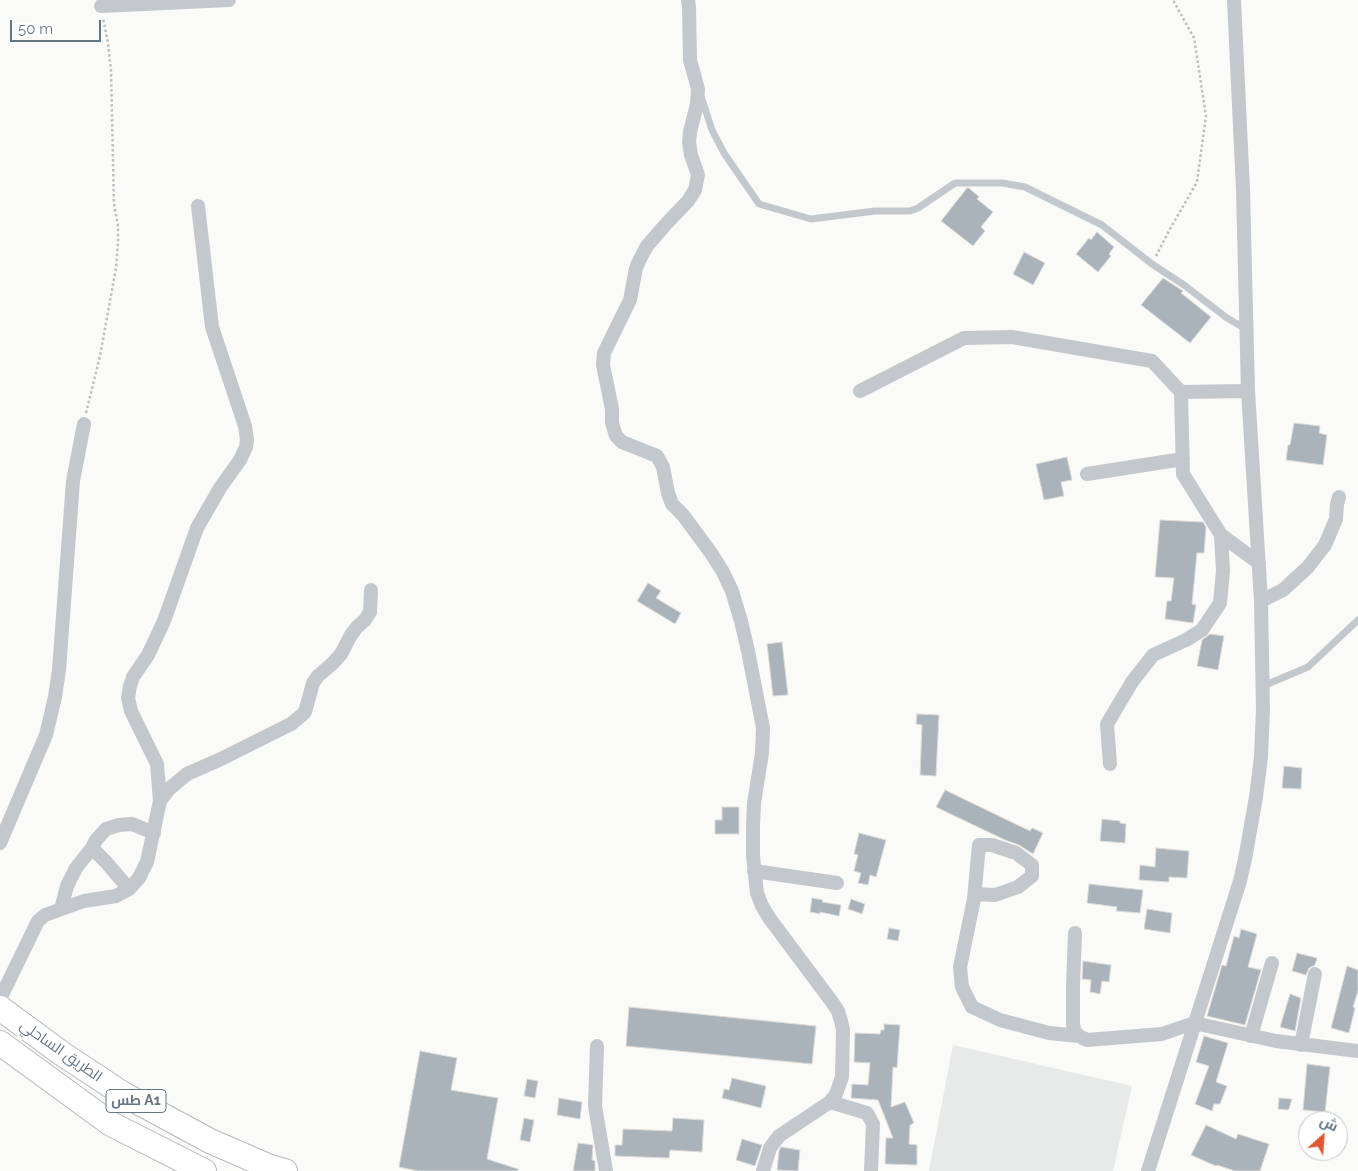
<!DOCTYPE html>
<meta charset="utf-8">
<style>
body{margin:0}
#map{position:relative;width:1358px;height:1171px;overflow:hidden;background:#fafaf8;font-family:Raleway,Cairo,sans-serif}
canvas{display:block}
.north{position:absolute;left:1298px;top:1111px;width:50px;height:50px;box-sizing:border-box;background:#fff;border:1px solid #c1c8cd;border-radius:50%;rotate:26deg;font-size:14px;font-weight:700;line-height:20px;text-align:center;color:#657683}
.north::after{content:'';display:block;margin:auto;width:18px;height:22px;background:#e4572e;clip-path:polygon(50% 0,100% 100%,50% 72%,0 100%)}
.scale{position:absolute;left:10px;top:20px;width:91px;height:22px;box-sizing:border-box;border:2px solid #657683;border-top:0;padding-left:6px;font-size:15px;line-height:18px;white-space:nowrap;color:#657683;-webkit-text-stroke:4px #fff;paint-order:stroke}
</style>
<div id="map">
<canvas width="1358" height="1171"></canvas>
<div class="north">ش</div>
<div class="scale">50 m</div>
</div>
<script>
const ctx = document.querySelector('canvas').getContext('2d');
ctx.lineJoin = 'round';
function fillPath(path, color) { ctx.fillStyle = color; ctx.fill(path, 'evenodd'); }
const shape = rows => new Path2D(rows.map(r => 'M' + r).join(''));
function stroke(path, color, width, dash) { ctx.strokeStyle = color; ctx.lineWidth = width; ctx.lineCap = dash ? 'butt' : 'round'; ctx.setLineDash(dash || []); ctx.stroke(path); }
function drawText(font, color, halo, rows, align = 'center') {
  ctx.font = font + ' Raleway,Cairo,sans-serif'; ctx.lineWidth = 5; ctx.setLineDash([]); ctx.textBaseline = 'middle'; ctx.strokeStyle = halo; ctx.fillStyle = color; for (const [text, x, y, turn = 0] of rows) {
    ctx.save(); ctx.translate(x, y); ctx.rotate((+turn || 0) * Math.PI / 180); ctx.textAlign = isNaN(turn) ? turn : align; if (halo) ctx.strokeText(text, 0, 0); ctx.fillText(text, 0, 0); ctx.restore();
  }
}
const built = shape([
 [953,1045,1132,1086,1113,1171,929,1171]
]);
const building = shape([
 [967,188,969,188,979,197,977,199,993,212,981,227,985,231,973,246,941,221,967,188],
 [1097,232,1114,247,1109,254,1111,256,1098,272,1076,254,1089,238,1091,240,1097,232],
 [1024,252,1045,263,1033,285,1013,274,1024,252],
 [1163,278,1183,291,1181,293,1211,317,1190,343,1141,305,1163,278],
 [1294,423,1320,426,1319,433,1327,435,1323,465,1286,460,1288,445,1290,445,1294,423],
 [1067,457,1072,480,1061,482,1064,496,1044,500,1036,464,1067,457],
 [1160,520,1203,522,1206,527,1204,553,1197,553,1192,604,1196,605,1193,623,1165,619,1167,601,1171,601,1174,578,1155,577,1160,520],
 [648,583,661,591,656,598,681,613,675,624,637,601,648,583],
 [1210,634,1224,636,1218,670,1197,666,1202,640,1210,634],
 [782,642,788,695,773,696,767,644,782,642],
 [917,714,939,715,936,776,920,775,922,725,916,724,917,714],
 [1284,766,1302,768,1301,789,1282,788,1284,766],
 [945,790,1030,831,1032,828,1043,833,1033,854,1019,845,1005,840,936,807,945,790],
 [722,807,739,807,739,834,715,834,715,820,722,820,722,807],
 [1102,819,1120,821,1120,823,1126,824,1125,843,1100,841,1102,819],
 [859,833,886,840,876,877,870,875,868,885,858,883,861,873,854,871,858,855,854,854,859,833],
 [1156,848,1189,851,1187,878,1169,877,1169,882,1139,880,1140,865,1155,867,1156,848],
 [1089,884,1143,890,1140,913,1116,911,1117,907,1087,903,1089,884],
 [812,898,823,900,822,902,841,905,839,916,820,912,820,914,810,912,812,898],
 [851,899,865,904,862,914,848,909,851,899],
 [1147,909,1172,913,1170,933,1144,929,1147,909],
 [889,928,900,930,898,941,887,939,889,928],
 [1241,929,1257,934,1248,967,1261,970,1245,1025,1207,1016,1222,965,1226,966,1234,936,1239,938,1241,929],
 [1297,953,1317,958,1315,965,1309,968,1306,975,1292,971,1297,953],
 [1083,961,1111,965,1109,982,1102,981,1100,994,1090,992,1091,980,1082,979,1083,961],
 [1347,966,1358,970,1358,991,1353,1007,1355,1008,1349,1033,1331,1028,1347,966],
 [1290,994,1301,998,1295,1031,1280,1027,1290,994],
 [629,1007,816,1026,812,1064,626,1046,629,1007],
 [884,1024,900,1025,897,1068,893,1067,891,1107,905,1102,914,1123,910,1125,909,1144,917,1145,917,1165,885,1164,886,1138,893,1138,878,1100,851,1098,852,1084,868,1085,870,1063,854,1062,855,1033,880,1034,881,1030,884,1030,884,1024],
 [1204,1036,1228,1043,1216,1082,1227,1086,1220,1104,1214,1104,1212,1111,1195,1104,1209,1066,1196,1062,1204,1036],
 [420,1051,457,1058,451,1090,498,1098,487,1159,518,1169,518,1171,418,1171,399,1167,420,1051],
 [1307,1064,1330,1067,1325,1112,1303,1110,1307,1064],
 [732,1078,766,1086,761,1108,722,1098,724,1089,729,1090,732,1078],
 [527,1079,538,1081,535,1098,524,1096,527,1079],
 [559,1098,582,1102,580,1119,557,1115,559,1098],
 [1279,1098,1292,1099,1289,1109,1288,1109,1288,1110,1278,1109,1279,1098],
 [524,1118,534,1120,530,1142,520,1140,524,1118],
 [673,1118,704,1120,702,1152,670,1150,669,1158,615,1156,615,1145,622,1145,623,1129,672,1131,673,1118],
 [1206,1125,1236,1139,1238,1134,1269,1144,1260,1171,1235,1171,1217,1165,1216,1166,1191,1155,1206,1125],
 [742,1139,762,1145,755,1166,736,1160,742,1139],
 [578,1143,593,1145,592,1160,595,1161,595,1171,573,1171,578,1143],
 [781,1147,800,1150,798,1171,777,1170,779,1151,781,1147]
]);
const path = shape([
 [1156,256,1170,229,1197,182,1206,116,1194,38,1173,0],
 [86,413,100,356,116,268,118,243,118,226,114,204,111,71,108,43,103,18]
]);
const service = shape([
 [701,96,712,130,724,153,759,204,811,219,875,211,910,211,918,208,955,183,1002,183,1025,187,1102,225,1152,264,1184,285,1227,318,1246,329],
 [1263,686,1308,667,1358,620]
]);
const minor = shape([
 [688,0,689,7,690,60,698,89,697,104,690,132,689,142,691,155,698,175,695,190,688,201,666,224,647,246,640,259,636,268,630,300,604,353,603,365,612,409,612,423,616,436,622,442,657,456,663,467,668,493,672,504,683,515,711,553,723,572,732,591,741,621,748,651,763,728,762,753,754,803,753,827,753,856,757,893,762,906,770,919,832,1002,838,1011,841,1021,843,1030,842,1077,836,1094,830,1102,779,1136,770,1148,763,1171],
 [101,6,229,0],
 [860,391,964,338,1012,337,1152,361,1181,392,1183,474,1221,535,1259,563],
 [1181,392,1248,391],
 [1087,474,1183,459],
 [1261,601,1283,590,1308,567,1325,545,1336,519,1337,504,1339,497],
 [1110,764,1107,724,1132,682,1153,655,1186,640,1202,630,1220,603,1223,571,1221,535],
 [160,801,169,789,187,774,221,759,291,724,302,715,305,712,313,683,318,676,333,663,341,654,351,635,357,627,365,620,370,612,371,590],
 [0,843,46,735,55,697,59,670,73,481,84,424],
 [92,848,106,862,129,889],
 [754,871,837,883],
 [974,899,979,845,992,845,1016,853,1032,865,1032,876,1018,887,995,895,975,894,974,899,960,967,962,987,972,1007,1000,1020,1049,1033,1079,1036,1087,1040,1162,1034,1194,1023,1276,1041,1358,1051],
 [61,909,67,886,76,868,92,848,96,840,106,829,119,825,132,824,154,833],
 [1075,933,1073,985,1073,1025,1075,1032,1079,1036],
 [0,999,38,921,45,915,84,901,116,896,129,889,139,878,147,862,160,801,157,764,131,711,128,698,130,686,133,677,148,655,164,621,197,528,220,488,240,460,246,447,247,440,245,426,212,327,198,206],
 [1251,1036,1272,963],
 [1301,1045,1315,974],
 [597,1046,595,1106,606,1171],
 [830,1102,867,1113,873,1124,871,1171],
 [1148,1171,1240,881,1245,859,1256,797,1261,757,1263,709,1261,601,1248,391,1243,190,1234,0]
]);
const trunk = shape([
 [0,1008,61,1053,123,1094,210,1141,270,1167,285,1171],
 [0,1043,111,1124,204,1171]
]);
const shields = [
 [136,1101,60]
];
const shieldNames = [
 ["طس A1",136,1101]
];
const streetNames = [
 ["الطريق الساحلي",61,1051,35]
];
fillPath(built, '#e8e9e9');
fillPath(building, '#aab3b9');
stroke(building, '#dcdcda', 1);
stroke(trunk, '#b4b9bd', 26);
stroke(path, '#bbbfc2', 2.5, [2.5, 2.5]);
stroke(service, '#c3c8cc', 7);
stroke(minor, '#c3c8cc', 14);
stroke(trunk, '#fff', 24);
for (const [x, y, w] of shields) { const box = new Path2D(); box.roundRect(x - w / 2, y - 11.5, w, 23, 4); ctx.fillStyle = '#fff'; ctx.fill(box); stroke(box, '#657683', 1); }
drawText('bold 14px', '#657683', null, shieldNames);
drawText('15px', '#657683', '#fff', streetNames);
</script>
